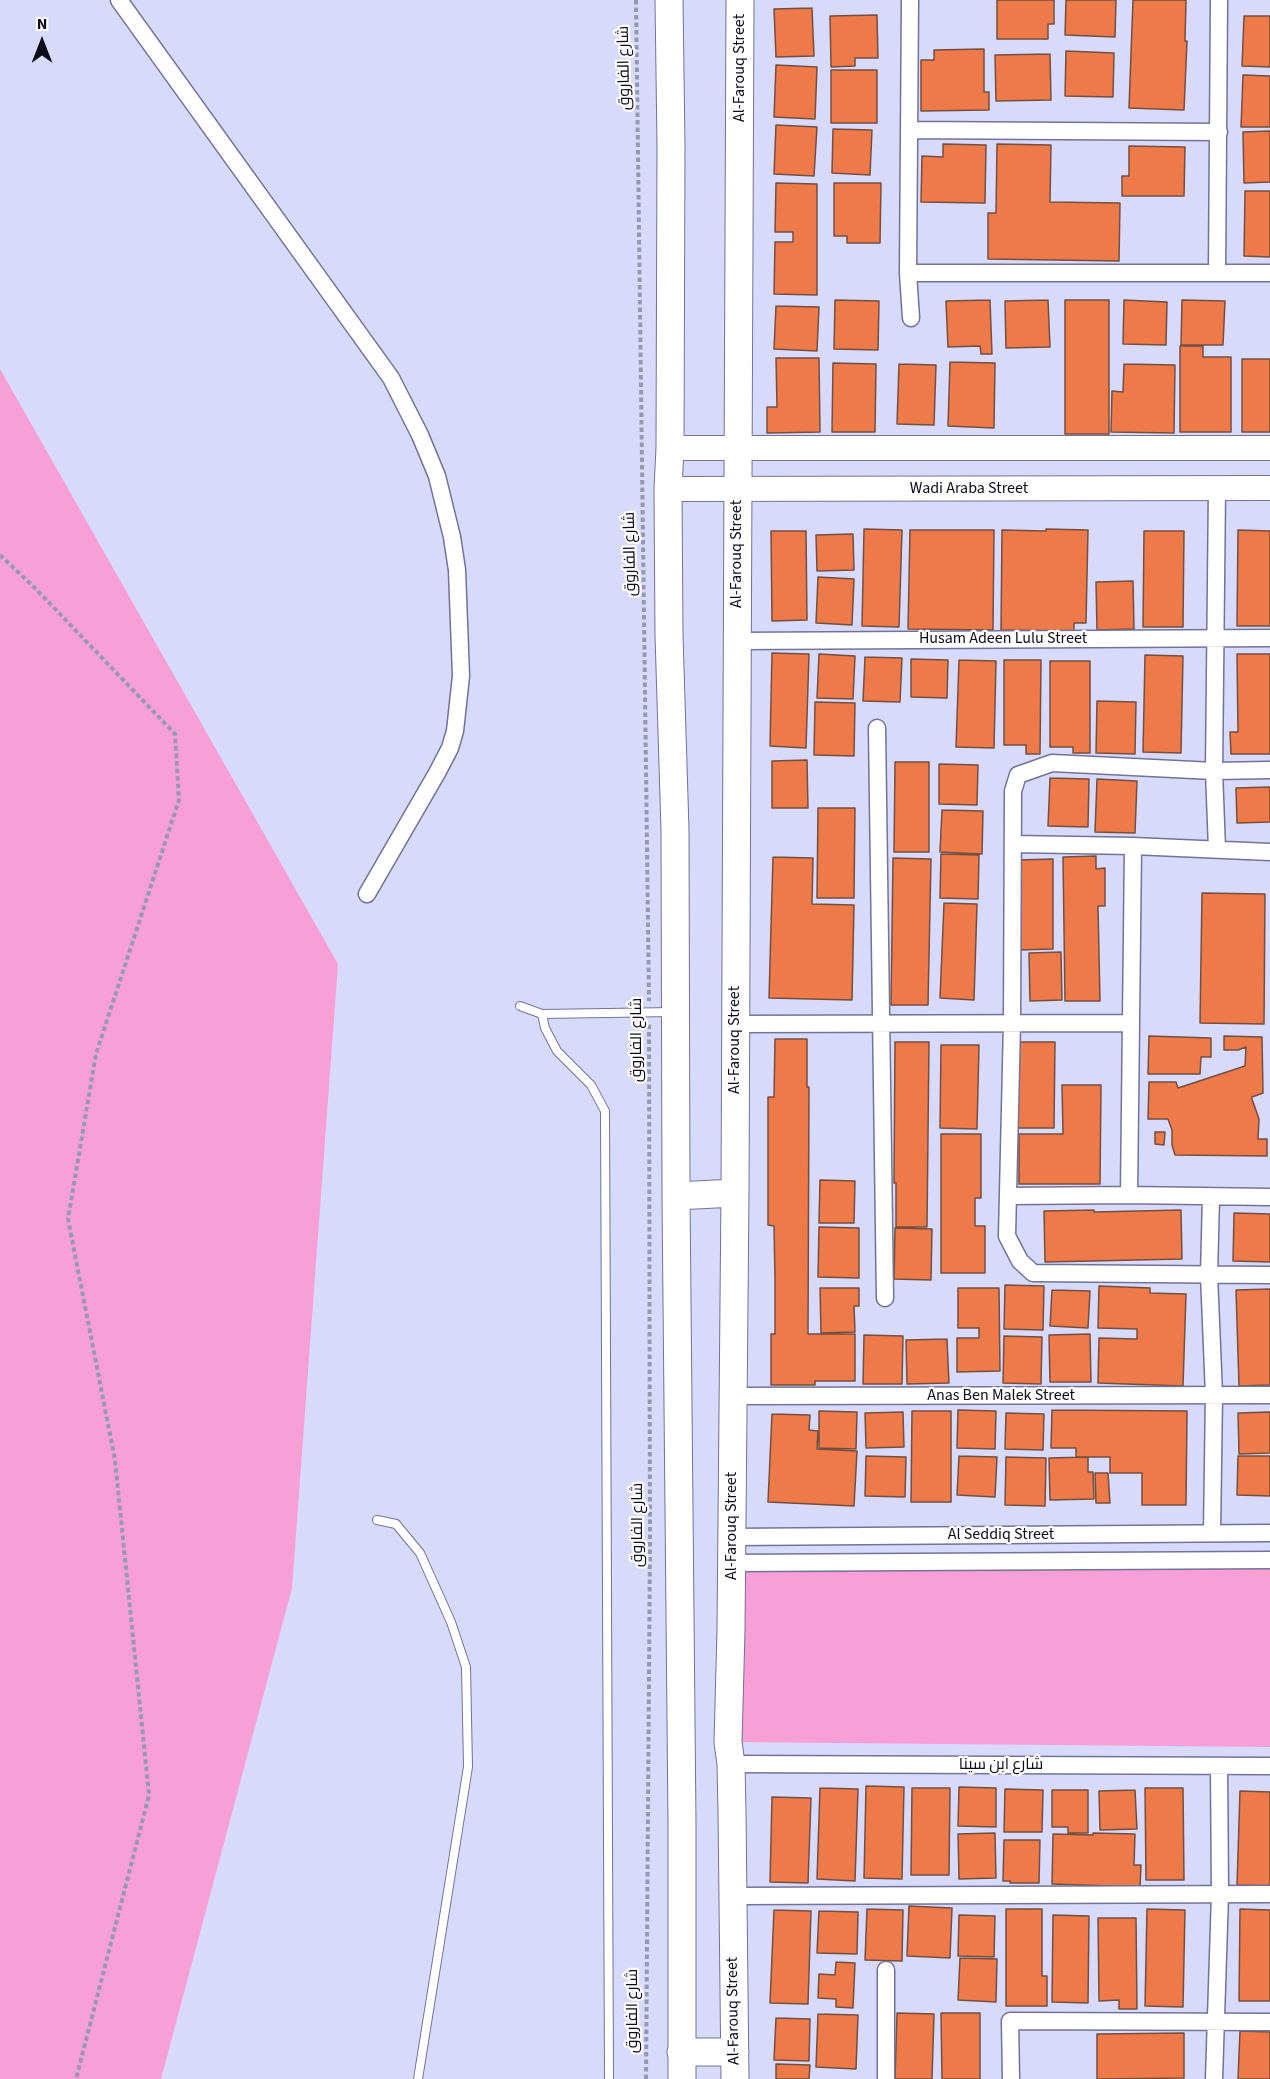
<!DOCTYPE html>
<meta charset="utf-8">
<style>
body{margin:0}
#map{position:relative;width:1270px;height:2079px;overflow:hidden;background:#d8dafb;font-family:"Source Sans 3",sans-serif}
canvas{display:block}
.north{position:absolute;left:12px;top:12px;width:60px;height:60px;-webkit-text-stroke:4px #fefefe;paint-order:stroke;rotate:0deg;font-size:16px;font-weight:700;line-height:24px;text-align:center;color:#0b0b19}
.north::after{content:'';display:block;margin:auto;width:21px;height:27px;background:#0b0b19;clip-path:polygon(50% 0,100% 100%,50% 72%,0 100%)}
</style>
<div id="map">
<canvas width="1270" height="2079"></canvas>
<div class="north">N</div>
</div>
<script>
const ctx = document.querySelector('canvas').getContext('2d');
ctx.lineJoin = 'round';
function fillPath(path, color) { ctx.fillStyle = color; ctx.fill(path, 'evenodd'); }
const shape = rows => new Path2D(rows.map(r => 'M' + r).join(''));
function stroke(path, color, width, dash) { ctx.strokeStyle = color; ctx.lineWidth = width; ctx.lineCap = dash ? 'butt' : 'round'; ctx.setLineDash(dash || []); ctx.stroke(path); }
function drawText(font, color, halo, rows, align = 'center') {
  ctx.font = font + ' "Source Sans 3",Cairo,sans-serif'; ctx.lineWidth = 4.5; ctx.setLineDash([]); ctx.textBaseline = 'middle'; ctx.strokeStyle = halo; ctx.fillStyle = color; for (const [text, x, y, turn = 0] of rows) {
    ctx.save(); ctx.translate(x, y); ctx.rotate((+turn || 0) * Math.PI / 180); ctx.textAlign = isNaN(turn) ? turn : align; if (halo) ctx.strokeText(text, 0, 0); ctx.fillText(text, 0, 0); ctx.restore();
  }
}
const green = shape([
 [0,369,338,964,292,1588,161,2079,0,2079],
 [1270,1560,1270,1747,728,1742,732,1563]
]);
const building = shape([
 [997,0,1054,0,1054,24,1048,24,1048,39,997,39,997,0],
 [1066,0,1116,0,1115,37,1065,35,1066,0],
 [1133,0,1186,0,1185,41,1187,41,1184,110,1129,108,1133,0],
 [812,8,814,56,776,57,774,9,812,8],
 [877,15,878,58,855,58,855,66,831,67,830,16,877,15],
 [1244,16,1270,16,1270,67,1242,66,1244,16],
 [984,49,984,92,989,92,989,110,921,111,921,60,934,60,934,50,984,49],
 [1066,51,1114,53,1113,97,1065,96,1066,51],
 [1050,54,1051,100,996,101,995,55,1050,54],
 [776,65,817,67,815,119,774,117,776,65],
 [831,70,877,70,877,123,831,123,831,70],
 [1243,75,1270,76,1270,127,1241,127,1243,75],
 [776,125,817,127,814,176,774,174,776,125],
 [833,129,872,130,870,175,832,173,833,129],
 [1270,131,1270,182,1244,183,1243,132,1270,131],
 [943,144,986,145,985,203,921,202,922,156,943,157,943,144],
 [997,144,1051,145,1050,202,1120,203,1119,261,988,259,988,213,996,213,997,144],
 [1129,146,1185,147,1184,196,1122,196,1122,176,1129,176,1129,146],
 [776,183,817,184,817,295,774,294,775,242,793,242,793,232,775,232,776,183],
 [834,183,881,183,880,243,847,243,847,236,834,236,834,183],
 [1245,191,1270,191,1270,257,1244,256,1245,191],
 [835,300,879,301,878,350,834,349,835,300],
 [990,300,992,354,981,354,980,346,948,347,946,301,990,300],
 [1048,300,1050,347,1006,348,1005,301,1048,300],
 [1065,300,1109,300,1109,434,1065,434,1065,300],
 [1124,300,1167,302,1166,345,1123,344,1124,300],
 [1182,300,1225,301,1223,345,1181,345,1182,300],
 [776,306,819,307,817,351,774,349,776,306],
 [1180,346,1203,346,1203,357,1231,357,1231,432,1180,432,1180,346],
 [776,358,819,358,820,432,767,433,767,407,777,407,776,358],
 [1242,359,1270,359,1270,432,1242,432,1242,359],
 [950,362,995,363,994,428,948,426,950,362],
 [833,363,876,364,875,432,832,432,833,363],
 [899,364,936,365,934,425,897,424,899,364],
 [1124,364,1175,365,1174,433,1111,432,1112,391,1123,392,1124,364],
 [864,529,902,530,899,627,862,626,864,529],
 [1046,529,1088,530,1086,623,1074,623,1074,631,1001,630,1002,530,1046,531,1046,529],
 [910,530,994,530,993,630,908,629,910,530],
 [1238,530,1270,531,1270,626,1237,626,1238,530],
 [771,531,806,531,807,620,772,621,771,531],
 [1144,531,1184,531,1183,627,1143,627,1144,531],
 [853,534,854,570,817,571,816,535,853,534],
 [818,577,854,579,852,625,816,623,818,577],
 [1133,581,1134,629,1097,630,1096,582,1133,581],
 [772,653,809,654,806,748,770,746,772,653],
 [819,654,855,656,853,699,817,698,819,654],
 [1237,654,1270,654,1270,754,1231,754,1230,732,1238,732,1237,654],
 [1145,655,1183,656,1181,753,1143,752,1145,655],
 [865,657,902,658,900,702,863,701,865,657],
 [911,659,948,660,947,698,911,697,911,659],
 [959,660,996,661,994,748,956,747,959,660],
 [1004,660,1041,660,1040,754,1026,754,1026,745,1004,745,1004,660],
 [1050,661,1090,661,1090,753,1073,753,1073,747,1050,747,1050,661],
 [1097,701,1136,702,1135,754,1096,753,1097,701],
 [815,702,855,703,854,756,814,755,815,702],
 [807,760,808,808,772,808,772,761,807,760],
 [895,762,929,762,929,852,894,852,895,762],
 [939,764,978,765,977,805,939,804,939,764],
 [1050,778,1089,779,1088,827,1048,826,1050,778],
 [1097,779,1137,781,1135,833,1095,832,1097,779],
 [1270,787,1270,822,1237,823,1236,788,1270,787],
 [818,808,855,808,854,898,817,898,818,808],
 [942,810,983,811,982,854,940,852,942,810],
 [941,854,979,855,978,899,940,898,941,854],
 [1096,856,1096,869,1105,868,1105,906,1098,906,1100,1001,1065,1001,1063,857,1096,856],
 [773,857,813,858,812,904,854,905,852,1000,769,998,773,857],
 [893,858,931,859,928,1005,891,1005,893,858],
 [1053,859,1053,949,1018,950,1017,860,1053,859],
 [1202,893,1265,894,1264,1024,1200,1023,1202,893],
 [944,903,977,904,974,1000,940,998,944,903],
 [1061,952,1062,1000,1030,1001,1029,953,1061,952],
 [1149,1036,1211,1038,1211,1057,1201,1057,1200,1074,1148,1074,1149,1036],
 [1224,1036,1262,1037,1263,1093,1252,1097,1252,1099,1259,1119,1258,1139,1267,1139,1267,1156,1175,1155,1172,1145,1172,1130,1168,1119,1148,1119,1149,1082,1176,1082,1178,1088,1245,1066,1246,1047,1238,1050,1224,1050,1224,1036],
 [775,1039,807,1039,807,1087,809,1087,808,1334,855,1334,855,1381,815,1381,815,1385,771,1385,771,1334,775,1334,775,1279,774,1226,768,1225,768,1097,774,1097,775,1039],
 [895,1042,929,1042,927,1227,896,1227,896,1183,894,1183,895,1042],
 [1016,1042,1055,1042,1054,1128,1016,1128,1016,1042],
 [941,1045,979,1045,977,1129,940,1128,941,1045],
 [1062,1085,1101,1085,1100,1184,1019,1184,1019,1134,1063,1134,1062,1085],
 [1155,1132,1165,1132,1164,1145,1155,1144,1155,1132],
 [941,1134,981,1134,981,1198,975,1198,975,1226,985,1226,985,1273,941,1273,941,1134],
 [820,1180,855,1181,854,1223,819,1223,820,1180],
 [1094,1210,1094,1212,1181,1210,1182,1259,1045,1262,1044,1211,1094,1210],
 [1234,1213,1270,1214,1270,1262,1233,1261,1234,1213],
 [819,1227,859,1228,859,1278,818,1277,819,1227],
 [895,1228,932,1229,931,1280,894,1279,895,1228],
 [1005,1285,1044,1286,1043,1330,1004,1329,1005,1285],
 [1099,1286,1150,1288,1150,1293,1186,1294,1183,1386,1098,1383,1099,1338,1137,1339,1137,1329,1098,1328,1099,1286],
 [820,1288,859,1288,859,1306,854,1306,855,1332,821,1333,820,1288],
 [958,1288,999,1288,1000,1371,957,1372,957,1338,979,1338,979,1328,958,1328,958,1288],
 [1270,1289,1270,1385,1239,1386,1236,1290,1270,1289],
 [1052,1290,1090,1291,1088,1328,1050,1326,1052,1290],
 [1090,1334,1091,1382,1050,1382,1049,1335,1090,1334],
 [864,1335,903,1336,902,1384,863,1384,864,1335],
 [1004,1336,1042,1337,1041,1384,1003,1383,1004,1336],
 [947,1339,949,1383,907,1384,906,1340,947,1339],
 [958,1410,996,1411,995,1449,957,1448,958,1410],
 [1052,1410,1187,1411,1186,1505,1142,1505,1142,1473,1110,1473,1110,1457,1076,1457,1076,1448,1051,1448,1052,1410],
 [819,1411,857,1412,856,1449,819,1448,819,1411],
 [912,1411,951,1411,951,1502,911,1502,912,1411],
 [903,1412,904,1447,866,1448,865,1413,903,1412],
 [1270,1412,1270,1453,1239,1454,1238,1413,1270,1412],
 [1006,1413,1044,1414,1043,1450,1005,1449,1006,1413],
 [772,1414,810,1415,809,1430,818,1431,817,1449,857,1451,854,1506,768,1502,772,1414],
 [866,1456,906,1457,905,1497,865,1496,866,1456],
 [959,1456,997,1457,995,1497,957,1495,959,1456],
 [1238,1456,1270,1456,1270,1496,1237,1495,1238,1456],
 [1006,1457,1046,1458,1045,1506,1005,1505,1006,1457],
 [1088,1457,1088,1472,1093,1472,1094,1499,1050,1500,1049,1458,1088,1457],
 [1095,1473,1108,1473,1110,1503,1096,1503,1095,1473],
 [866,1786,904,1787,902,1879,864,1878,866,1786],
 [959,1787,996,1788,996,1827,958,1826,959,1787],
 [820,1788,858,1789,855,1881,817,1879,820,1788],
 [912,1788,950,1788,949,1875,911,1875,912,1788],
 [1145,1788,1183,1788,1184,1880,1146,1880,1145,1788],
 [1005,1789,1043,1790,1042,1832,1004,1832,1005,1789],
 [1052,1790,1088,1790,1088,1833,1068,1833,1068,1827,1052,1827,1052,1790],
 [1135,1790,1137,1829,1100,1830,1099,1791,1135,1790],
 [1240,1791,1270,1792,1270,1886,1237,1885,1240,1791],
 [772,1797,811,1798,808,1883,770,1882,772,1797],
 [995,1833,996,1878,959,1879,958,1834,995,1833],
 [1093,1833,1135,1834,1134,1865,1141,1865,1140,1887,1052,1884,1053,1834,1093,1835,1093,1833],
 [1004,1840,1040,1840,1039,1883,1010,1883,1010,1881,1003,1881,1004,1840],
 [909,1906,952,1908,950,1958,907,1956,909,1906],
 [867,1909,903,1910,902,1961,865,1960,867,1909],
 [1006,1909,1042,1909,1042,1976,1047,1976,1047,2006,1006,2006,1006,1909],
 [1147,1909,1185,1910,1183,2007,1145,2006,1147,1909],
 [1240,1909,1270,1910,1270,2001,1239,2001,1240,1909],
 [774,1910,811,1911,808,2004,770,2003,774,1910],
 [819,1911,858,1912,857,1954,817,1953,819,1911],
 [959,1915,995,1916,994,1957,958,1956,959,1915],
 [1053,1915,1089,1916,1088,2003,1052,2002,1053,1915],
 [1098,1918,1136,1918,1137,2009,1119,2009,1119,2000,1099,2001,1098,1918],
 [960,1958,997,1959,996,2002,958,2000,960,1958],
 [836,1962,855,1963,853,2008,836,2007,836,1999,818,1998,819,1974,835,1975,836,1962],
 [897,2013,934,2014,932,2079,895,2079,897,2013],
 [941,2013,980,2013,980,2079,942,2079,941,2013],
 [818,2014,858,2015,856,2069,816,2067,818,2014],
 [776,2018,810,2019,809,2061,774,2060,776,2018],
 [1240,2031,1270,2032,1270,2079,1238,2079,1240,2031],
 [1184,2033,1184,2078,1097,2079,1097,2034,1184,2033],
 [776,2064,810,2065,809,2079,776,2079,776,2064]
]);
const path = shape([
 [636,0,649,1001],
 [0,555,35,588,175,734,179,800,96,1054,68,1219,115,1460,149,1795,76,2079],
 [646,2079,650,1544,649,1024]
]);
const service = shape([
 [520,1006,542,1014,672,1012],
 [542,1014,545,1028,557,1051,591,1085,605,1111,609,2079],
 [377,1520,396,1524,420,1553,451,1622,466,1667,468,1767,418,2079]
]);
const minor = shape([
 [119,0,391,378,420,435,437,476,452,537,457,570,461,676,455,731,450,748,437,773,367,894],
 [910,0,908,273,911,318],
 [909,130,1219,132],
 [908,273,1270,273],
 [1217,273,1219,0],
 [1217,488,1214,771,1217,849],
 [736,641,1270,638],
 [877,728,885,1298],
 [1270,770,1214,771,1052,763,1018,775,1013,791,1012,1023,1007,1236,1020,1261,1033,1273,1270,1275],
 [1013,844,1133,846,1270,852],
 [735,1024,1130,1023],
 [1129,1195,1133,846],
 [1008,1196,1129,1195,1270,1197],
 [1211,1197,1209,1275,1214,1395,1212,1533],
 [732,1396,1270,1395],
 [731,1537,1270,1533],
 [732,1563,1270,1560],
 [731,1764,1270,1766],
 [733,1896,1270,1894],
 [886,1970,886,2079],
 [1011,2079,1010,2021,1270,2022],
 [1214,2079,1220,1894,1219,1766]
]);
const secondary = shape([
 [670,448,1270,448],
 [668,489,1270,488]
]);
const primary = shape([
 [669,0,671,145,670,448,668,489,669,635,675,830,676,1196,682,1824,682,2079],
 [676,1196,735,1193],
 [681,2052,735,2052],
 [735,2079,732,1812,731,1764,728,1742,731,1630,735,1193,740,0]
]);
const streetNames = [
 ["شارع الفاروق",625,68,-91],
 ["Al-Farouq Street",740,68,-90],
 ["Wadi Araba Street",969,489],
 ["شارع الفاروق",631,554,-91],
 ["Al-Farouq Street",737,554,-90],
 ["Husam Adeen Lulu Street",1003,639],
 ["شارع الفاروق",637,1040,-90],
 ["Al-Farouq Street",735,1040,-90],
 ["Anas Ben Malek Street",1001,1396],
 ["شارع الفاروق",638,1525,-90],
 ["Al-Farouq Street",732,1526,-90],
 ["Al Seddiq Street",1001,1535],
 ["شارع ابن سينا",1001,1765],
 ["شارع الفاروق",633,2011,-90],
 ["Al-Farouq Street",734,2011,-91]
];
fillPath(green, '#f89fd7');
fillPath(building, '#ee7949');
stroke(building, '#744f40', 1.5);
stroke(service, '#717397', 10);
stroke(minor, '#717397', 19);
stroke(secondary, '#717397', 26);
stroke(primary, '#717397', 29);
stroke(path, '#9698b3', 4, [4.5, 3]);
stroke(service, '#fff', 8);
stroke(minor, '#fff', 16);
stroke(secondary, '#fff', 24);
stroke(primary, '#fff', 27);
drawText('16px', '#0b0b19', '#fefefe', streetNames);
</script>
